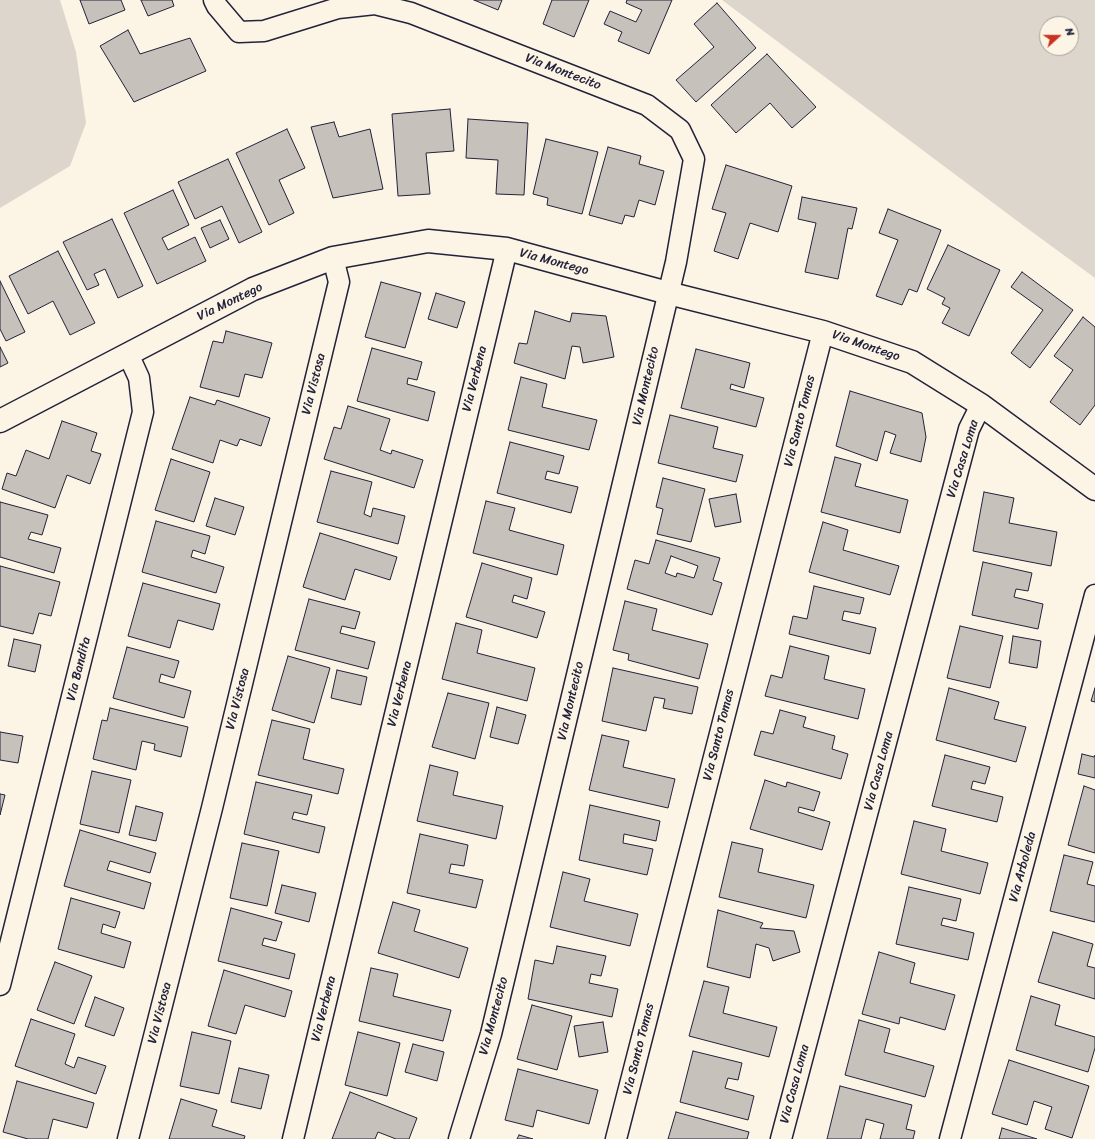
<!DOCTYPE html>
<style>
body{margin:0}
#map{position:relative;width:1095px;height:1139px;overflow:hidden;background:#fcf5e5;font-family:Sriracha,sans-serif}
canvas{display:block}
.north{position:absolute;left:1039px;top:16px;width:40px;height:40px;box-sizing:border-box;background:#fcf5e5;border:1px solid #a5a1a1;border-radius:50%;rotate:69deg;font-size:11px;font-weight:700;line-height:16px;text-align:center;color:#22223b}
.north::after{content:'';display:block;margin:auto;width:14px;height:18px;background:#c8321e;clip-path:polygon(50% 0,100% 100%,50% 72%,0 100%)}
</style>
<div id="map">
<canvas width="1095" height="1139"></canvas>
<div class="north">N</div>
</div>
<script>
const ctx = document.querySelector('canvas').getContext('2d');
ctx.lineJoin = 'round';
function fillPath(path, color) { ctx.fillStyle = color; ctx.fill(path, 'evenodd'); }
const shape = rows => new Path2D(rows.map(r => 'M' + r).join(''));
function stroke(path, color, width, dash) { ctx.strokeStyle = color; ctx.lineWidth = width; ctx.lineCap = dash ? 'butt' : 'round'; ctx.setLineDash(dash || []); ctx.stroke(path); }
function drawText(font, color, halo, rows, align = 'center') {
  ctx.font = font + ' Sriracha,sans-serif'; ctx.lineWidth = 3.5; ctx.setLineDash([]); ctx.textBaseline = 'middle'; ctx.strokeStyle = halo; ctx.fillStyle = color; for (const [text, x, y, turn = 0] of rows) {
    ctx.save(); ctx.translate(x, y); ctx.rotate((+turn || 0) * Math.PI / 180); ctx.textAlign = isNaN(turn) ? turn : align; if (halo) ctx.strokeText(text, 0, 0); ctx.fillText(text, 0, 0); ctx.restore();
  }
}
const green = shape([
 [0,0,60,0,76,52,86,123,70,166,0,208],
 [722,0,1095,0,1095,278,1024,226],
 [1047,24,1071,24,1071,48,1047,48]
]);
const building = shape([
 [80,0,121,0,125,10,89,24,80,0],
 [141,0,172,0,174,6,148,16,141,0],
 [474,0,502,0,498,10,474,0],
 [552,0,589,0,574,37,543,24,552,0],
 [627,0,672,0,649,54,618,41,622,32,604,24,610,11,636,22,642,10,626,3,627,0],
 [717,3,756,48,696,102,676,80,714,47,694,24,717,3],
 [128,30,140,54,190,38,206,71,134,102,100,46,128,30],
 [767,54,816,107,792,128,770,103,736,133,711,105,767,54],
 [450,109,454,151,426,153,430,194,398,196,392,114,450,109],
 [468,119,528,123,524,195,496,194,498,160,466,158,468,119],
 [334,122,339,137,370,129,383,189,333,198,311,127,334,122],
 [287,129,305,168,279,180,294,213,269,225,236,153,287,129],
 [546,139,598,152,582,214,547,205,548,198,533,194,546,139],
 [608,147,641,156,639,164,664,171,655,205,639,200,634,217,625,215,622,224,589,215,608,147],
 [228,159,262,232,239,243,222,206,195,219,178,182,228,159],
 [726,165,792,186,778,232,750,223,738,259,714,251,726,213,712,209,726,165],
 [173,190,189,225,162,238,168,250,195,237,206,261,157,284,124,213,173,190],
 [802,197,857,208,852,229,848,228,838,279,805,272,816,223,798,219,802,197],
 [888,209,941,230,917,292,909,289,902,305,876,296,898,240,879,233,888,209],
 [112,219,143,286,118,298,105,269,94,274,99,285,87,290,63,242,112,219],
 [220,220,229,239,210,248,201,228,220,220],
 [948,245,1000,270,969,336,942,323,950,308,942,304,945,298,927,289,948,245],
 [58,251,95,323,70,335,53,301,28,314,9,276,58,251],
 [1022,272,1073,310,1030,368,1011,353,1043,310,1011,287,1022,272],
 [0,281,25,332,6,341,0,329,0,281],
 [381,282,421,293,405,348,365,337,381,282],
 [436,293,465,302,457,328,428,319,436,293],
 [535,311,570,322,572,313,606,316,614,357,583,363,580,347,572,346,565,379,514,363,519,343,527,344,535,311],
 [1083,317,1095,327,1095,405,1080,425,1050,402,1073,370,1054,356,1083,317],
 [226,331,272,343,262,378,245,374,239,397,200,387,213,341,223,343,226,331],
 [0,347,8,363,0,367,0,347],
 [372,348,422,362,417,380,408,378,407,384,435,392,428,421,357,401,372,348],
 [696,349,750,363,744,388,731,384,730,389,764,398,756,427,681,408,696,349],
 [521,377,547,384,542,407,597,420,589,450,508,430,521,377],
 [850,391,922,413,926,437,921,462,890,453,896,435,885,431,877,461,836,446,850,391],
 [190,397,215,405,217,400,270,418,261,446,240,439,237,446,220,440,213,463,172,449,190,397],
 [348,406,390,419,380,450,391,454,392,450,423,460,414,488,324,459,334,427,341,429,348,406],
 [670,415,718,427,713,448,743,455,736,482,658,463,670,415],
 [62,421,97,433,91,451,101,454,90,484,67,475,55,508,2,489,7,473,16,476,26,450,49,459,62,421],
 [510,442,564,456,559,474,547,471,545,479,578,487,571,513,497,493,510,442],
 [835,457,861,464,855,486,908,500,900,533,821,512,835,457],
 [171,459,210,472,194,522,155,510,171,459],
 [331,471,372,482,364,514,371,517,373,508,405,516,398,544,317,522,331,471],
 [663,478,705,489,691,542,657,534,663,509,656,507,663,478],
 [984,492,1014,498,1009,523,1057,532,1051,566,973,551,984,492],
 [736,494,741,522,715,527,709,499,736,494],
 [215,498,244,507,235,535,206,526,215,498],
 [486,501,515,508,509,530,564,545,557,575,473,553,486,501],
 [0,502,48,515,42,535,31,532,28,539,61,548,54,573,0,557,0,502],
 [156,521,210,536,205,554,193,550,191,557,224,567,216,593,142,572,156,521],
 [823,522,848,530,843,550,899,566,890,595,809,572,823,522],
 [320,533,397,557,390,580,355,569,345,600,303,587,320,533],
 [656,540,720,558,713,580,722,583,712,615,627,589,635,560,649,564,656,540],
 [671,556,698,566,694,578,677,573,676,577,665,573,671,556],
 [983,562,1032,573,1028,591,1016,589,1014,597,1043,604,1038,629,972,615,983,562],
 [482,563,532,578,527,599,514,595,512,602,545,612,537,638,466,617,482,563],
 [0,566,60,582,51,616,39,613,33,634,0,626,0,566],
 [143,583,220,604,213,630,178,620,170,648,128,636,143,583],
 [814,586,864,598,860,614,844,611,842,620,876,628,870,654,789,634,793,616,807,619,814,586],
 [309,599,360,612,355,629,342,626,340,633,375,642,368,669,295,650,309,599],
 [625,601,657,609,652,630,708,644,699,679,628,660,629,654,613,650,625,601],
 [456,623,482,630,477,653,535,668,527,701,442,679,456,623],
 [960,626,1003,636,990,688,947,678,960,626],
 [1013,636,1041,641,1037,668,1009,663,1013,636],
 [14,639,41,645,35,672,8,666,14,639],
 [790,646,829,656,824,679,865,689,858,719,765,696,771,675,782,678,790,646],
 [127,647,179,661,174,678,161,674,159,682,191,691,184,718,113,698,127,647],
 [288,656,330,668,314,723,272,710,288,656],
 [613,668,698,687,692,714,663,708,665,699,654,697,646,731,602,721,613,668],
 [337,670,367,677,361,705,331,698,337,670],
 [949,688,999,702,994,719,1026,727,1016,762,936,740,949,688],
 [1095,688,1095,702,1091,701,1095,688],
 [448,693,489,703,475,759,432,747,448,693],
 [497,707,526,715,518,744,490,737,497,707],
 [110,708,188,727,181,757,154,750,155,744,142,741,136,770,93,759,102,720,107,721,110,708],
 [780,710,806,717,803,727,835,736,832,749,848,754,841,779,754,755,761,731,773,734,780,710],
 [272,720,310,729,303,759,344,769,338,794,258,775,272,720],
 [0,732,23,736,18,763,0,760,0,732],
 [602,735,629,741,623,767,675,779,668,808,589,790,602,735],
 [1082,754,1094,757,1095,755,1095,778,1078,774,1082,754],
 [945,755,990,767,985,784,973,781,971,789,1003,797,997,822,932,806,945,755],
 [430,765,458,772,453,795,503,806,496,839,417,821,430,765],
 [92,771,131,780,119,833,80,824,92,771],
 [765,780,786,787,787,782,820,792,814,811,799,807,798,812,830,822,822,850,750,829,765,780],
 [256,782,312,795,307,815,294,812,292,819,325,827,319,853,244,834,256,782],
 [1084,786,1095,790,1095,853,1068,845,1084,786],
 [0,794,5,795,0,815,0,794],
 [590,805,660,821,656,841,624,834,623,843,653,849,647,875,579,860,590,805],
 [136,806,163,813,156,841,129,835,136,806],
 [914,821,946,829,941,851,988,863,980,894,901,874,914,821],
 [80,830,156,853,150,873,110,861,107,870,151,883,144,909,64,886,80,830],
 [420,834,468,845,464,866,451,864,449,873,483,880,476,908,407,893,420,834],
 [732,842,763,849,758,872,814,885,806,918,719,897,732,842],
 [242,843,279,851,267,906,230,898,242,843],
 [1064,855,1093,862,1087,884,1095,886,1095,922,1050,911,1064,855],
 [563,872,590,879,584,901,638,914,630,946,550,927,563,872],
 [282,885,316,893,309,922,275,913,282,885],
 [909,887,961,899,956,921,943,918,941,925,974,933,968,960,896,944,909,887],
 [71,898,120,912,115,928,103,924,101,933,131,942,124,968,58,949,71,898],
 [393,902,420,910,414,931,468,948,459,978,378,953,393,902],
 [231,908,282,922,276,941,264,938,262,945,295,954,289,979,218,961,231,908],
 [718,910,763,923,760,928,794,931,800,952,773,961,769,948,756,944,750,978,707,967,718,910],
 [1053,932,1093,944,1087,966,1095,968,1095,999,1038,982,1053,932],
 [557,946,606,956,601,976,591,974,589,983,618,989,612,1017,528,999,535,960,553,964,557,946],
 [879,952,915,963,910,983,955,995,945,1030,900,1017,899,1024,862,1014,879,952],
 [55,962,92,976,74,1024,37,1010,55,962],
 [371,968,398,974,393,996,451,1010,443,1041,359,1021,371,968],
 [224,970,292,991,285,1017,245,1005,236,1034,208,1026,224,970],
 [704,981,729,987,723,1013,777,1027,769,1057,689,1036,704,981],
 [1031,996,1060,1005,1055,1025,1095,1037,1095,1048,1088,1072,1016,1050,1031,996],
 [95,997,124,1008,114,1036,85,1026,95,997],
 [532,1005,572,1016,557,1070,517,1059,532,1005],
 [31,1019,75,1034,65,1064,74,1068,78,1057,106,1066,96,1094,15,1066,31,1019],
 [859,1020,890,1029,884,1052,934,1066,925,1097,845,1075,859,1020],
 [603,1022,608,1052,579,1057,574,1026,603,1022],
 [192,1032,231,1041,219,1094,180,1086,192,1032],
 [358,1032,400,1043,387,1096,345,1085,358,1032],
 [413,1044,444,1052,437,1081,405,1072,413,1044],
 [693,1051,742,1063,738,1080,728,1078,725,1088,754,1096,748,1120,680,1102,693,1051],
 [1009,1060,1089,1086,1072,1138,1045,1129,1052,1107,1034,1101,1027,1125,992,1114,1009,1060],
 [239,1068,269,1075,261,1109,231,1102,239,1068],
 [518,1069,598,1090,589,1124,537,1110,533,1127,505,1120,518,1069],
 [17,1081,94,1103,87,1128,53,1119,48,1139,28,1139,3,1132,17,1081],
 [840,1086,912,1105,906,1129,915,1131,913,1139,880,1139,884,1124,866,1119,861,1139,827,1139,840,1086],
 [350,1092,417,1118,409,1139,396,1139,378,1132,375,1139,332,1139,350,1092],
 [181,1099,217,1110,212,1126,245,1136,244,1139,169,1139,181,1099],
 [676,1112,749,1132,747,1139,668,1139,676,1112],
 [1002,1128,1037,1139,999,1139,1002,1128],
 [519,1135,533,1139,517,1139,519,1135]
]);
const minor = shape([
 [214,0,217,6,239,32,264,31,338,8,375,4,411,13,647,105,680,130,694,159,676,262,491,1034,459,1139],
 [0,985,143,412,139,378,128,354],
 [128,1139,212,808,339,282,333,258],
 [293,1139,507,249],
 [616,1139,823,332],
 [781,1139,969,429,981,405],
 [950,1139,1095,595]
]);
const tertiary = shape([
 [0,421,253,289,333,258,428,241,507,249,668,293,823,332,912,362,981,405,1095,489]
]);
const streetNames = [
 ["Via Montecito",563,72,21],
 ["Via Montego",554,262,15],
 ["Via Montego",230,302,-26],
 ["Via Montego",866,346,19],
 ["Via Verbena",475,379,-76],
 ["Via Vistosa",314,384,-76],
 ["Via Montecito",646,386,-77],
 ["Via Santo Tomas",800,421,-76],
 ["Via Casa Loma",963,459,-73],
 ["Via Bandita",79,669,-76],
 ["Via Verbena",400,694,-76],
 ["Via Vistosa",238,699,-76],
 ["Via Montecito",571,701,-77],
 ["Via Santo Tomas",719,735,-76],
 ["Via Casa Loma",879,771,-75],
 ["Via Arboleda",1023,867,-75],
 ["Via Verbena",324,1009,-76],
 ["Via Vistosa",160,1013,-76],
 ["Via Montecito",494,1016,-75],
 ["Via Santo Tomas",639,1049,-76],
 ["Via Casa Loma",795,1084,-75]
];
fillPath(green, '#dcd6cc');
fillPath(building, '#c6c1bb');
stroke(building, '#22223b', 1);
stroke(minor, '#22223b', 23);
stroke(tertiary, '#22223b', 25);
stroke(minor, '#fcf5e5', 20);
stroke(tertiary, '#fcf5e5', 22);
drawText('13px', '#22223b', '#fcf5e5', streetNames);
</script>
